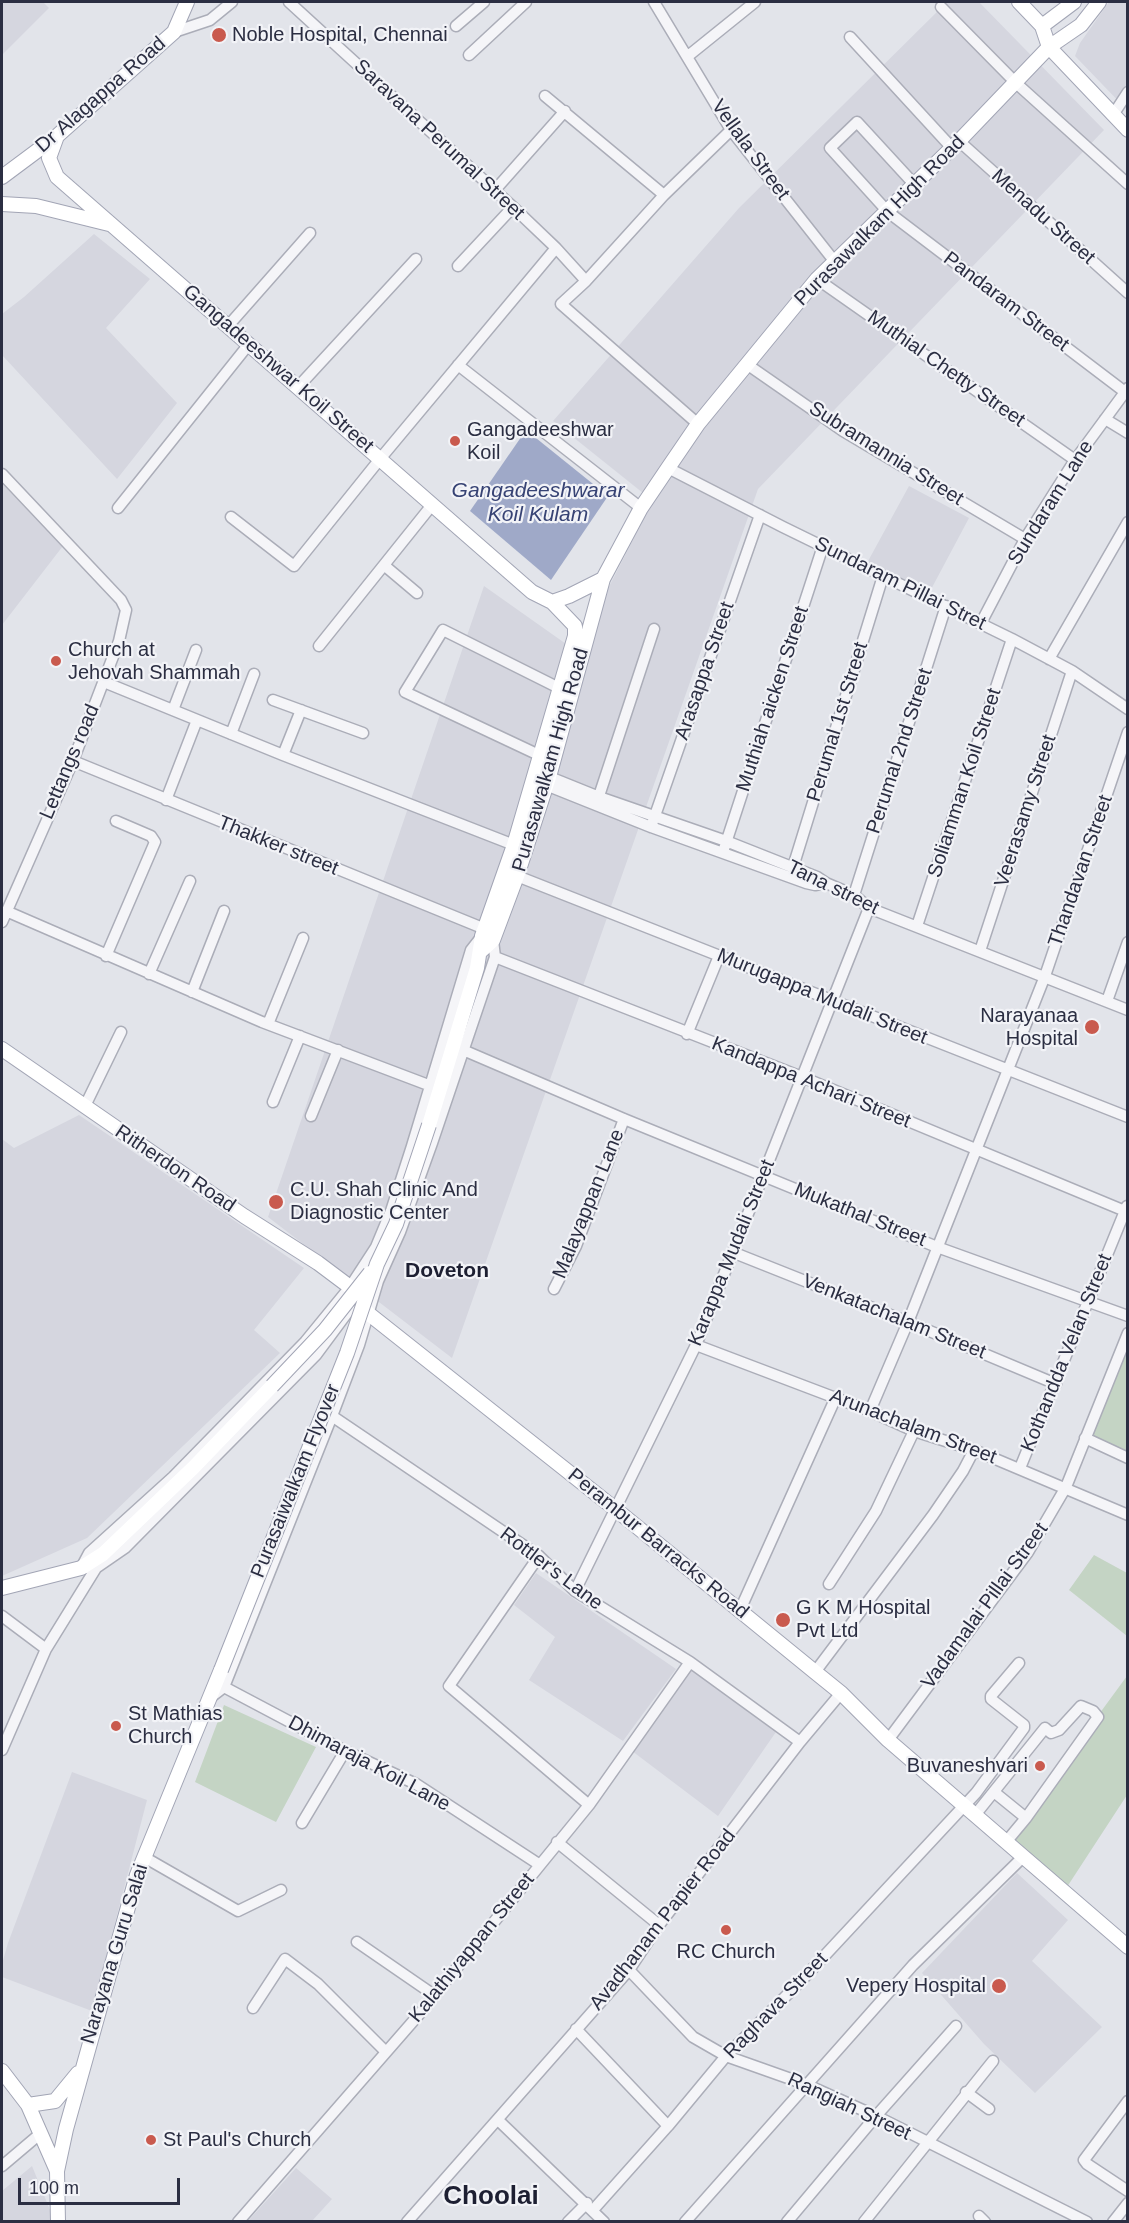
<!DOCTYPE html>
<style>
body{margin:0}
#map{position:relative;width:1129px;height:2223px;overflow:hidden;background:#e2e4ea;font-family:Arial,sans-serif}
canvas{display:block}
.frame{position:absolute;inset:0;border:3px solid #2b2e42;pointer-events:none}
.scale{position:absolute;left:18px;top:2178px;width:162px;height:27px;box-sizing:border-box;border:3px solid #2b2e42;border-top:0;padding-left:8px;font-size:18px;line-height:21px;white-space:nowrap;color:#2b2e42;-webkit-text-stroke:4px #f2f3f7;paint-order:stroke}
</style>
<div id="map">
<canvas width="1129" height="2223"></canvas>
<div class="frame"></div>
<div class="scale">100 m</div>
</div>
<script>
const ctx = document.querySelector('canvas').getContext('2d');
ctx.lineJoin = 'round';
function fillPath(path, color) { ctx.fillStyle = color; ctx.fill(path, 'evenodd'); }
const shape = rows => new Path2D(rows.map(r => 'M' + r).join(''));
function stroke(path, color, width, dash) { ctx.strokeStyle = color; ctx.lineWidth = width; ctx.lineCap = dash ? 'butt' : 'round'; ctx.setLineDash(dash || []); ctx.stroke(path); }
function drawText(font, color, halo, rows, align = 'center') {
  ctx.font = font + ' Arial,sans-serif'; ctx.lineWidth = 4.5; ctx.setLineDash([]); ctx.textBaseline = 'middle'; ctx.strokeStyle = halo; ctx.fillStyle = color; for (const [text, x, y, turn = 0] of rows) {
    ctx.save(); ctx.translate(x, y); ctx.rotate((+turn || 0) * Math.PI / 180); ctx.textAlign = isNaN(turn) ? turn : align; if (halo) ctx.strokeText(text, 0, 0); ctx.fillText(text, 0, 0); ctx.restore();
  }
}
const built = shape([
 [2,2,43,2,49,8,2,55],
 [947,2,979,2,1104,130,758,489,452,1358,268,1217,484,586,576,651,653,501,553,421,739,208],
 [1109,2,1127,2,1127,110,1075,56,1080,43],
 [94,234,150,279,106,328,177,403,117,479,2,355,2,314,24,297],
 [2,479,66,542,2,625],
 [909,486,969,518,928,595,867,563],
 [79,1115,304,1268,254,1330,280,1353,87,1538,2,1576,2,1139,14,1148],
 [536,1573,676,1669,623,1741,529,1680,555,1637,514,1605],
 [690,1667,778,1729,718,1816,632,1751],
 [72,1772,147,1800,92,2011,2,1977,2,1964,8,1943],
 [1017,1873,1068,1920,1032,1961,1102,2027,1035,2093,984,2044,922,1973],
 [32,2166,50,2210,50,2221,2,2221,2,2191],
 [296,2168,332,2199,312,2221,248,2221]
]);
const green = shape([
 [1127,1344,1127,1454,1088,1437],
 [1094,1555,1127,1573,1127,1636,1069,1590],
 [1127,1676,1127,1795,1067,1887,1009,1837],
 [224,1705,316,1747,276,1822,195,1782]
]);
const water = shape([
 [526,430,608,496,551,580,470,511]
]);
const minor = shape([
 [289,2,513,207,556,248,586,281],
 [654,2,731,130,835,262],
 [941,7,1016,83,1128,184],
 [456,26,484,2],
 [174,32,210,20,232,2],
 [850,37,952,148],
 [469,55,526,2],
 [688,56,755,2],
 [545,96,664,195],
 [1113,115,1128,92],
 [959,141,1128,293],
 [914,184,857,122,830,148,888,212,1125,392],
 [495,190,565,111],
 [458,266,513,207],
 [817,279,1075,460],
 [228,326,310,233],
 [458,365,641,508],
 [748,365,843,431,1025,539],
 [298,387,416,259],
 [1105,419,1128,433],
 [698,424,561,304,586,281,664,195,731,130],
 [668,468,783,527,1012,639,1072,671,1128,709],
 [2,474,121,600,126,610,119,641,73,761,2,922],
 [118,508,249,344],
 [231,517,294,566,380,459,556,248],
 [385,566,417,593],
 [981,623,1025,539,1075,460,1128,388],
 [319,646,432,505],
 [1049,659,1128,522],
 [104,682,283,755,514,845],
 [273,700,363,733],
 [173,710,196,650],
 [231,734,254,674],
 [283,755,301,710],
 [541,756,405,692,443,630,561,689],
 [73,761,485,929],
 [542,774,599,797,726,841,817,877,826,883,854,895,869,908,1128,1010],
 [546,785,651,827,806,883,815,885,826,883],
 [166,800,197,720],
 [597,802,654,629],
 [651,827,760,515],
 [723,852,823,546],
 [793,867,883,576],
 [517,876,1128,1117],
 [854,895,946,606],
 [6,911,262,1022,431,1086],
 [917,926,1012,639],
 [980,951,1072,671],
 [106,956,155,842,151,836,116,821],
 [495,957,802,1077,1125,1211],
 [149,974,190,881],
 [192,992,224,911],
 [1107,1001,1128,942],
 [268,1024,303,938],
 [687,1034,719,956],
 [463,1050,624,1119,937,1247,1128,1316],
 [273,1102,300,1036],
 [85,1106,121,1032],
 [311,1116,338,1050],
 [732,1252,908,1322,1056,1384],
 [554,1289,576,1246,624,1119],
 [356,1301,316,1355,125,1548,96,1568,81,1568,89,1553,173,1477,305,1342,350,1287,376,1247,391,1211,412,1146,471,950,482,936],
 [696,1345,870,1411,914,1431,974,1450,1128,1515],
 [870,1411,908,1322,1045,976,1128,732],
 [332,1416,539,1556,575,1591,690,1662,800,1742],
 [1085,1438,1128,1458],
 [1020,1468,1127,1206],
 [539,1556,449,1686,589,1805],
 [829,1584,876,1511,914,1431],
 [575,1591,696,1345,869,908],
 [740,1610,836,1397],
 [2,1616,46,1649],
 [815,1672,933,1515,963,1471,974,1450],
 [224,1687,345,1751,416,1784,540,1865],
 [211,1697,224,1687,332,1416,359,1345,378,1281,400,1232,432,1143,495,957,493,940],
 [888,1740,1028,1552,1066,1487,1128,1333],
 [2,1750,46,1649,96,1568],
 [994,1792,1026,1818,1006,1842],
 [975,1815,1045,1728,1051,1733,1059,1730,1081,1706,1093,1711,1098,1717,1026,1818],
 [302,1823,345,1751],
 [557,1842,659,1925],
 [144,1857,238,1911,281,1890],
 [357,1942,434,1995],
 [629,1970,693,2037,726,2056,805,2084,876,2116,1087,2222],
 [253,2008,285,1959,318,1984,386,2052],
 [576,2029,668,2126],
 [966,2092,989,2109],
 [1128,2101,1084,2160,1087,2164,1128,2191],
 [498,2120,604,2222],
 [2,2166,41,2133],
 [593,2210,668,2126,726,2056,801,1981,976,1793,1024,1728,1024,1725,991,1699,991,1696,1019,1663],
 [979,2216,985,2222],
 [238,2222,422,2011,540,1865,589,1805,690,1662],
 [407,2222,629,1970,659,1925,800,1742,841,1693],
 [568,2222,587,2203],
 [685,2222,913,1965,1023,1857],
 [787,2222,876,2116,956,2026],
 [864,2222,993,2061],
 [1113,2222,1128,2203]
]);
const major = shape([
 [1019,2,1042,26,1049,47,1128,130],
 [1042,26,1074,2],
 [57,136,49,158,57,177,532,592,552,602,569,596,603,579,641,508,668,468,698,424,817,279,959,141,1049,47,1081,25,1099,2],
 [2,177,57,136,174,32,187,2],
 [2,204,36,206,109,224],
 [481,951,493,940,517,876,549,777,603,579],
 [2,1049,244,1216,318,1263,350,1287,356,1301,369,1314,614,1508,815,1672,841,1693,888,1740,1128,1947],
 [429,1125,477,968,482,936,514,845,575,636,575,626,552,602],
 [2,1588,81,1568,103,1554,193,1468,272,1386],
 [2,2071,28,2105,57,2171],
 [28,2105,55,2101,78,2073],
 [58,2222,57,2171,66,2129,137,1875,221,1670]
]);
const majorBridge = shape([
 [272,1386,325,1330,370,1273],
 [221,1670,347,1353,377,1264,396,1224,429,1125]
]);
const markers = [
 [219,35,8,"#c95a4e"],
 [455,441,6,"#c95a4e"],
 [56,661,6,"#c95a4e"],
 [1092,1027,8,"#c95a4e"],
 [276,1202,8,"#c95a4e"],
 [783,1620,8,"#c95a4e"],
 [116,1726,6,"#c95a4e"],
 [1040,1766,6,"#c95a4e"],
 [726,1930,6,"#c95a4e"],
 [999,1986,8,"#c95a4e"],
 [151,2140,6,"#c95a4e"]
];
const poiNames = [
 ["Noble Hospital, Chennai",232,35],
 ["Gangadeeshwar",467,430],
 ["Koil",467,453],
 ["Church at",68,650],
 ["Jehovah Shammah",68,673],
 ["Narayanaa",1078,1016,"right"],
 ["Hospital",1078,1039,"right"],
 ["C.U. Shah Clinic And",290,1190],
 ["Diagnostic Center",290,1213],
 ["G K M Hospital",796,1608],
 ["Pvt Ltd",796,1631],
 ["St Mathias",128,1714],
 ["Church",128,1737],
 ["Buvaneshvari",1028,1766,"right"],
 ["RC Church",726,1952,"center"],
 ["Vepery Hospital",986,1986,"right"],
 ["St Paul's Church",163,2140]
];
const streetNames = [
 ["Dr Alagappa Road",101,95,-41],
 ["Saravana Perumal Street",439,140,43],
 ["Vellala Street",750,150,54],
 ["Menadu Street",1043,217,42],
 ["Purasawalkam High Road",880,221,-45],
 ["Pandaram Street",1006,302,37],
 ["Gangadeeshwar Koil Street",278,369,41],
 ["Muthial Chetty Street",946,369,35],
 ["Subramannia Street",886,454,32],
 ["Sundaram Lane",1051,503,-58],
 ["Sundaram Pillai Stret",900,584,26],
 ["Arasappa Street",705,671,-71],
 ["Muthiah aicken Street",773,699,-72],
 ["Perumal 1st Street",838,722,-73],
 ["Perumal 2nd Street",900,751,-72],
 ["Purasawalkam High Road",551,760,-74],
 ["Lettangs road",70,762,-67],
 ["Soliamman Koil Street",965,783,-72],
 ["Veerasamy Street",1026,811,-72],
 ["Thakker street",278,846,22],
 ["Thandavan Street",1081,871,-71],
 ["Tana street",833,888,26],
 ["Murugappa Mudali Street",822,997,22],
 ["Kandappa Achari Street",811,1083,22],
 ["Ritherdon Road",175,1169,34],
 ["Malayappan Lane",589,1204,-68],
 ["Mukathal Street",860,1215,22],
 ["Karappa Mudali Street",732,1253,-68],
 ["Venkatachalam Street",894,1317,22],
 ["Kothandda Velan Street",1067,1353,-68],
 ["Arunachalam Street",913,1427,21],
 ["Purasaiwalkam Flyover",296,1481,-68],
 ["Perambur Barracks Road",658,1544,39],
 ["Rottler's Lane",551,1569,37],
 ["Vadamalai Pillai Street",985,1606,-54],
 ["Dhimaraja Koil Lane",369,1764,28],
 ["Avadhanam Papier Road",663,1920,-52],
 ["Kalathiyappan Street",472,1948,-51],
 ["Narayana Guru Salai",115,1954,-73],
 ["Raghava Street",776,2006,-46],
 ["Rangiah Street",849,2107,25]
];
const waterNames = [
 ["Gangadeeshwarar",538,491],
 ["Koil Kulam",538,515]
];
const neighbourhoodNames = [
 ["Doveton",447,1271]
];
const districtNames = [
 ["Choolai",491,2197]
];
fillPath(built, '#d5d6df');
fillPath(green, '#c4d4c4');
fillPath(water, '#9fa9c8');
stroke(minor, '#abadb8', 13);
stroke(major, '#a2a5b5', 16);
stroke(minor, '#f5f5f8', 10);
stroke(major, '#fff', 14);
stroke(majorBridge, '#a2a5b5', 16, []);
stroke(majorBridge, '#fff', 14);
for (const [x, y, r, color] of markers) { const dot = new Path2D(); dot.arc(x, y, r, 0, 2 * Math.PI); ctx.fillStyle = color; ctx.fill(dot); stroke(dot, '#f2f3f7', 2); }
drawText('20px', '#2b2e42', '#f2f3f7', poiNames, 'left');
drawText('20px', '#2b2e42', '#f2f3f7', streetNames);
drawText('italic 21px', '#374374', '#f2f3f7', waterNames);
drawText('bold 21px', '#1d1f32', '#f2f3f7', neighbourhoodNames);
drawText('bold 26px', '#1d1f32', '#f2f3f7', districtNames);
</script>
